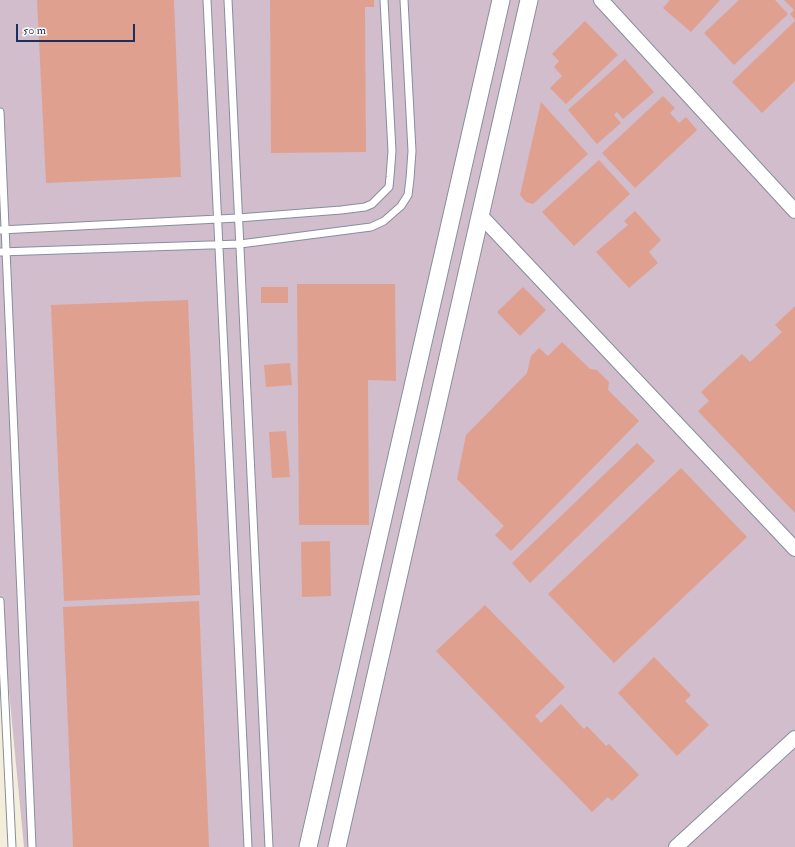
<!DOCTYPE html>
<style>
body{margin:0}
#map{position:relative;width:795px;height:847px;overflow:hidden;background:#f3eed9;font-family:"IM FELL Double Pica",serif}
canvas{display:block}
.scale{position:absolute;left:16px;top:24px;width:119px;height:18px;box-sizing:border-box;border:2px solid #1b2f5e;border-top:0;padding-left:5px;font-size:12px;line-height:14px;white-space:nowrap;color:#1b2f5e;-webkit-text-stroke:3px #fdfcf7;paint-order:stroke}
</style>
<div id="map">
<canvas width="795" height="847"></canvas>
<div class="scale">50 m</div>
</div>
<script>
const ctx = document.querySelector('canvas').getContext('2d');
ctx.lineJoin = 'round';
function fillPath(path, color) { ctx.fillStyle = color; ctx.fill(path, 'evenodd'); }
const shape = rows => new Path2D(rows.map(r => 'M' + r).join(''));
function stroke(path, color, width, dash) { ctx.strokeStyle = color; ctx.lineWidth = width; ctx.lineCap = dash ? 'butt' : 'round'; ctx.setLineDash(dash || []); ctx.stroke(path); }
const industrial = shape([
 [0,0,795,0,795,847,24,847,0,598]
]);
const building = shape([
 [37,0,174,0,181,177,46,183],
 [270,0,374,0,374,7,365,7,366,152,271,153],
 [670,0,720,0,691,32,663,8],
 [739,0,775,0,788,14,734,65,704,33],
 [784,0,795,0,795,20,790,14,794,10],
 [585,21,618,55,566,104,550,88,562,76,554,67,559,61,552,54],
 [795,21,795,81,762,113,732,82],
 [625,59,654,92,623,119,617,112,614,115,621,123,597,144,568,110],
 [663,96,675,108,670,113,679,123,686,117,697,130,635,188,602,153],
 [541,102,588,154,533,204,526,202,520,195],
 [599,160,630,194,574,246,542,212],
 [635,211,661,240,649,252,658,263,629,288,596,252,628,225,624,221],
 [297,284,395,284,396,381,368,380,369,525,299,525],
 [261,287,288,287,288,303,261,303],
 [523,287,546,310,520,336,497,312],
 [188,300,200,595,64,601,51,305],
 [795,306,795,513,698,411,709,401,701,392,742,354,750,362,782,332,775,325],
 [562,342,590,369,597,370,609,382,608,390,639,421,511,551,495,535,504,526,457,479,466,435,527,373,531,356,539,348,548,356],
 [290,363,292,385,266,387,264,365],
 [286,431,290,477,272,478,269,432],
 [637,443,655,461,530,583,512,563],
 [681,468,747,537,614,663,548,594],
 [330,541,331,596,302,597,301,542],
 [199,601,209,847,73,847,63,607],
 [485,605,565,687,535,716,541,723,561,704,584,729,587,726,606,746,609,744,639,775,612,801,608,797,592,812,436,651],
 [654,657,691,695,685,701,709,725,677,756,618,693]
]);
const service = shape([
 [207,0,248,847],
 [228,0,269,847],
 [0,112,32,847],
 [0,230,238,218,341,210,365,207,372,204,389,187,390,177,392,151,384,0],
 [0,252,240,244,371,227,384,221,401,206,408,195,410,179,412,151,404,0],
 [0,601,12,847]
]);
const minor = shape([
 [601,0,795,211],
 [481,216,795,549],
 [676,847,795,738]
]);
const tertiary = shape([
 [308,847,501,0],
 [337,847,529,0]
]);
fillPath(industrial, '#d1bdcb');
fillPath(building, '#e0a090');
stroke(service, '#878e9c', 9);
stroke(minor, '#878e9c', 16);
stroke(tertiary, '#878e9c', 19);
stroke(service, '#fff', 7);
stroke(minor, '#fff', 14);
stroke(tertiary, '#fff', 17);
</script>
